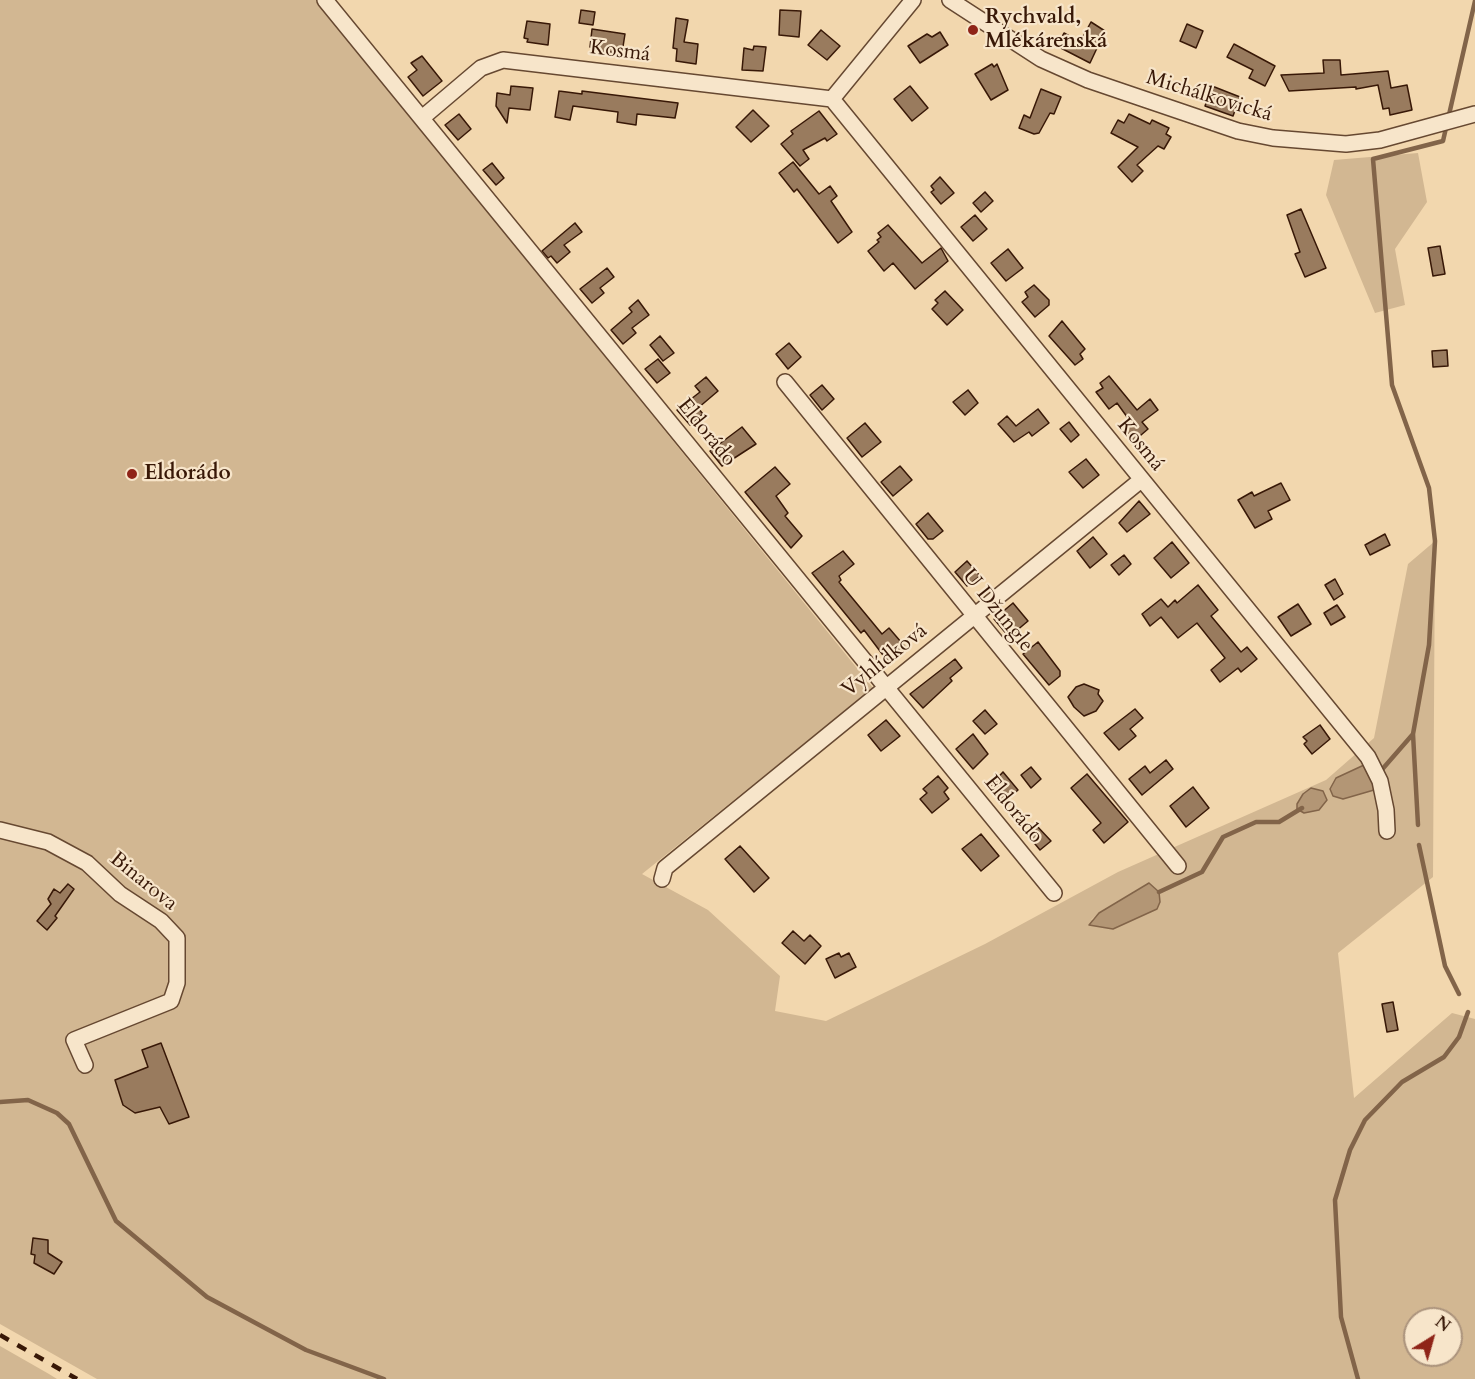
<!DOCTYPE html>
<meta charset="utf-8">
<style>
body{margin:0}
#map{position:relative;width:1475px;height:1379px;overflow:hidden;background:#f2d7ae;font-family:Cardo,serif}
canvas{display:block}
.north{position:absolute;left:1403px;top:1307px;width:60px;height:60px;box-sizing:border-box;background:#f7e5ca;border:2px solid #ab937c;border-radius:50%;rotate:37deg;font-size:16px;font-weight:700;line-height:24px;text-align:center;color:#381807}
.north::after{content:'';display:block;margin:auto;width:21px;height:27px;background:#8f2418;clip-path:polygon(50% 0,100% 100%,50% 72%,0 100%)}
</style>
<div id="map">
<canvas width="1475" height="1379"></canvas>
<div class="north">N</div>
</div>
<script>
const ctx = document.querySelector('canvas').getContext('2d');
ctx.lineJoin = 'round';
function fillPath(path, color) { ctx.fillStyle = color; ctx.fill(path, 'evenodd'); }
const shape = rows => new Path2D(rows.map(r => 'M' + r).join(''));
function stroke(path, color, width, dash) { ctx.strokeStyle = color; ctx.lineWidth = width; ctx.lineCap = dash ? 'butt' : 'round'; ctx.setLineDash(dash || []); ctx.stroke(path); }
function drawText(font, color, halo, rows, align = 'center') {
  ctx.font = font + ' Cardo,serif'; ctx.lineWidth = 4.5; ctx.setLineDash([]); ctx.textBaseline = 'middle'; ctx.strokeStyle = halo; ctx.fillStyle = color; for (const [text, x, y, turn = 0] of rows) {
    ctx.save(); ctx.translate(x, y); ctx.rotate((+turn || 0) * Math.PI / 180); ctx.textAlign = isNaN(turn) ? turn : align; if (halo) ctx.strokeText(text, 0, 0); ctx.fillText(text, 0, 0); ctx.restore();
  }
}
const green = shape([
 [0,0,316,0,873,688,642,874,708,910,780,976,775,1011,826,1021,985,944,1118,872,1326,780,1374,738,1408,564,1435,541,1433,877,1338,953,1354,1098,1452,1013,1475,1019,1475,1379,97,1379,0,1324],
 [1149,883,1159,892,1160,902,1091,920,1099,913],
 [1415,1319,1451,1319,1451,1355,1415,1355],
 [1418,153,1427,202,1395,249,1405,305,1375,313,1326,195,1334,160],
 [0,1346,49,1374,57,1379,0,1379]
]);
const water = shape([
 [1364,765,1373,776,1374,790,1343,799,1333,796,1330,789,1336,778,1364,765],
 [1311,788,1323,791,1327,800,1319,810,1304,813,1297,809,1297,804,1303,794,1311,788],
 [1149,883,1159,892,1160,902,1157,909,1113,929,1089,925,1099,913,1149,883]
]);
const stream = shape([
 [1379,773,1413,734],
 [1418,825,1413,734,1429,645,1435,541,1429,488,1392,385,1373,159,1443,141,1475,1],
 [1419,845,1445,966,1459,994],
 [1159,892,1202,872,1223,837,1256,822,1279,822,1302,808],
 [0,1102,28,1100,57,1113,69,1124,116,1221,207,1297,306,1350,384,1379],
 [1358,1379,1341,1317,1335,1200,1350,1150,1365,1120,1402,1082,1444,1057,1459,1037,1468,1012]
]);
const building = shape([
 [581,10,595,12,593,25,579,23,581,10],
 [780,10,801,11,799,37,779,35,780,10],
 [676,18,688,20,684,42,698,44,696,64,676,61,677,49,673,48,676,18],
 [527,21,550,24,548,45,527,42,528,39,524,38,527,21],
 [1091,22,1105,31,1090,63,1057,46,1064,33,1080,42,1091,22],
 [1187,24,1203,31,1196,48,1180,41,1187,24],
 [592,29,625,34,622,53,597,51,597,48,590,47,592,29],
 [821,30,840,46,827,60,808,45,821,30],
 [940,32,948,45,920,63,908,46,927,34,932,37,940,32],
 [1234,44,1275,66,1265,86,1249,78,1253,70,1227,57,1234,44],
 [754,46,766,47,763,71,742,70,744,48,753,50,754,46],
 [422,56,442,81,423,96,408,77,417,70,411,63,422,56],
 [1323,60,1340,60,1341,75,1388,71,1391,88,1407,85,1412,110,1390,115,1389,108,1383,109,1378,85,1356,89,1356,87,1289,91,1281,75,1324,73,1323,60],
 [992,64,994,67,997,64,1008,90,991,100,975,74,992,64],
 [511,86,533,88,530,110,509,108,507,123,496,106,497,93,510,95,511,86],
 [910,86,928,108,912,121,894,99,910,86],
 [1212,86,1240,97,1233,116,1205,106,1212,86],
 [1041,89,1061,97,1054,114,1050,113,1039,133,1034,134,1019,128,1024,115,1030,118,1041,89],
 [559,91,582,94,582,91,678,103,675,118,637,114,636,125,617,122,618,112,573,106,570,120,555,117,559,91],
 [753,110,769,126,751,142,736,127,753,110],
 [819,111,837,134,827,141,825,138,803,150,809,159,800,166,781,144,793,134,791,131,819,111],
 [459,114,471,129,458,140,445,125,459,114],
 [1129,114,1150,124,1152,120,1169,128,1166,134,1171,137,1164,149,1158,146,1137,165,1143,171,1132,182,1118,167,1138,147,1111,133,1118,120,1124,123,1129,114],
 [793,162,819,194,830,186,837,196,831,201,852,232,838,243,797,189,794,192,779,173,793,162],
 [492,163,504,178,496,185,483,170,492,163],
 [940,177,954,193,941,204,931,192,934,190,931,186,940,177],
 [985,192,993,201,981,212,973,203,985,192],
 [1301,209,1326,268,1305,277,1295,254,1300,252,1287,215,1301,209],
 [975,215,987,229,973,241,961,227,975,215],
 [575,223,582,232,564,245,570,252,557,263,551,256,548,258,542,251,575,223],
 [888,225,922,263,941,248,948,261,915,289,893,263,884,271,868,251,879,242,877,240,881,237,878,233,888,225],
 [1440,246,1445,274,1433,276,1428,248,1440,246],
 [1008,249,1023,268,1006,281,991,263,1008,249],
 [607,268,614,277,600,288,604,293,592,303,580,289,607,268],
 [1034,285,1049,300,1049,305,1035,317,1022,302,1028,297,1025,292,1034,285],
 [945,291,963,310,947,325,932,309,938,303,935,300,945,291],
 [638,300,649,315,632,328,636,333,623,344,611,330,632,312,629,308,638,300],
 [1062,321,1085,349,1080,354,1083,359,1075,365,1049,336,1062,321],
 [660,336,674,353,663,361,650,345,660,336],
 [789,343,801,357,788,369,776,354,789,343],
 [1447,350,1448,366,1433,367,1432,351,1447,350],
 [658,359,670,373,657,383,645,369,658,359],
 [1109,376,1137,410,1150,399,1158,410,1142,422,1148,429,1134,441,1123,426,1130,421,1117,403,1109,409,1096,392,1103,388,1100,383,1109,376],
 [706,377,718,391,698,408,703,414,690,425,677,410,700,392,695,386,706,377],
 [822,385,834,399,822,410,810,395,822,385],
 [968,390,978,403,965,415,953,402,968,390],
 [1038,409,1049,423,1032,436,1029,432,1014,442,998,424,1007,416,1016,426,1038,409],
 [1069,422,1079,435,1071,442,1060,429,1069,422],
 [865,423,881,442,862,457,847,438,865,423],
 [742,427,756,444,722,466,710,451,742,427],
 [1086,459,1099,475,1083,488,1069,472,1086,459],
 [900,466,912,480,893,496,881,482,900,466],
 [775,467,790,484,776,496,788,513,785,516,802,536,791,548,745,492,775,467],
 [1281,483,1290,500,1268,511,1272,519,1255,528,1238,500,1252,492,1254,496,1281,483],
 [1139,501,1150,514,1127,532,1119,523,1139,501],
 [928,513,943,531,933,539,928,539,916,524,928,513],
 [1385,534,1390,545,1370,555,1365,545,1385,534],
 [1093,537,1107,554,1090,568,1077,551,1093,537],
 [1172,542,1189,563,1171,578,1154,558,1172,542],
 [843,551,854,564,839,576,841,580,839,582,882,634,889,628,907,649,889,663,864,630,861,633,812,573,843,551],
 [1124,555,1131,564,1119,575,1111,565,1124,555],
 [967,561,980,576,967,586,955,572,967,561],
 [1335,579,1343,594,1334,600,1325,585,1335,579],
 [1198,585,1218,610,1211,616,1241,652,1247,647,1257,659,1241,672,1238,668,1220,682,1211,670,1225,658,1197,623,1178,638,1161,617,1150,626,1142,614,1161,599,1168,607,1175,600,1177,603,1198,585],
 [1013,603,1028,621,1009,637,994,619,1013,603],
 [1298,604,1311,624,1291,636,1278,617,1298,604],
 [1337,605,1345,617,1331,625,1324,613,1337,605],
 [1038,642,1060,671,1060,676,1049,685,1023,654,1038,642],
 [955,659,962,668,950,678,952,681,923,708,910,694,955,659],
 [1084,684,1099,690,1098,694,1103,701,1096,711,1084,716,1074,707,1068,697,1076,687,1084,684],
 [1135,709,1143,718,1130,729,1136,736,1119,750,1104,733,1135,709],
 [985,710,997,724,985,734,973,721,985,710],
 [886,720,900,736,881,751,868,735,886,720],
 [1320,725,1330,739,1312,754,1304,744,1307,741,1303,737,1320,725],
 [973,734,988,754,973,769,956,749,973,734],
 [1166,760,1173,769,1142,795,1129,779,1145,766,1150,773,1166,760],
 [1031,767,1041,779,1031,788,1021,775,1031,767],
 [1003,772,1018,790,1002,804,988,788,1003,772],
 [1087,774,1128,822,1104,843,1093,830,1101,823,1071,788,1087,774],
 [938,776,948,788,944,792,949,799,932,813,920,799,927,793,923,789,938,776],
 [1193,787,1209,808,1186,827,1170,806,1193,787],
 [1036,825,1051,841,1040,850,1026,833,1036,825],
 [981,834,999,856,981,871,962,849,981,834],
 [740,846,769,878,754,892,725,859,740,846],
 [68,884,74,889,55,916,57,918,47,930,37,921,51,904,48,899,54,889,60,893,68,884],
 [793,931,804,941,810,935,821,946,805,964,782,943,793,931],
 [839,953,841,957,849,953,856,967,835,978,826,959,839,953],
 [1393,1002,1398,1030,1387,1032,1382,1004,1393,1002],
 [161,1043,189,1117,169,1124,160,1107,135,1113,123,1105,115,1080,148,1067,142,1050,161,1043],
 [33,1238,48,1240,48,1253,62,1262,54,1274,34,1263,35,1255,31,1254,33,1238]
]);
const minor = shape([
 [325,0,1054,893],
 [950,0,1041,59,1088,80,1238,131,1273,138,1346,144,1380,140,1475,114],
 [832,99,913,0],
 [422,118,481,68,503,60,832,99,1368,757,1380,781,1386,810,1387,831],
 [785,382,1178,866],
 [0,830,48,842,87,863,120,894,161,921,177,938,177,983,171,1001,74,1040,85,1065],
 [662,879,665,868,1141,480]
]);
const rail = shape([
 [0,1335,77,1379]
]);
const markers = [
 [973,30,6,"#8f2418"],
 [132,474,6,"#8f2418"]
];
const poiNames = [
 ["Rychvald,",985,18],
 ["Mlékárenská",985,42],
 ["Eldorádo",144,474]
];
const streetNames = [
 ["Kosmá",620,52,7],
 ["Michálkovická",1209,97,17],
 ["Eldorádo",706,433,51],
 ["Kosmá",1140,445,51],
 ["U Džungle",997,611,51],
 ["Vyhlídková",885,661,-39],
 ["Eldorádo",1013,810,51],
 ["Binarova",143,882,39]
];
fillPath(green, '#d2b792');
fillPath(water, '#b39675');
stroke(water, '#826449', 1.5);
stroke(stream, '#826449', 4.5);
fillPath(building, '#997b5e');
stroke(building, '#381807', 1.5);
stroke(minor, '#664831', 18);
stroke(minor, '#f7e5ca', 15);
stroke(rail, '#381807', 4.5, [10, 10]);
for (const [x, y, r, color] of markers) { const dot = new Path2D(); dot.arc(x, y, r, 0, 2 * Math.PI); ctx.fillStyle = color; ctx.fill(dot); stroke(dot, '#f7e5ca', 2); }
drawText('bold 21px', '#381807', '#f7e5ca', poiNames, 'left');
drawText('21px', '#381807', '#f7e5ca', streetNames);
</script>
